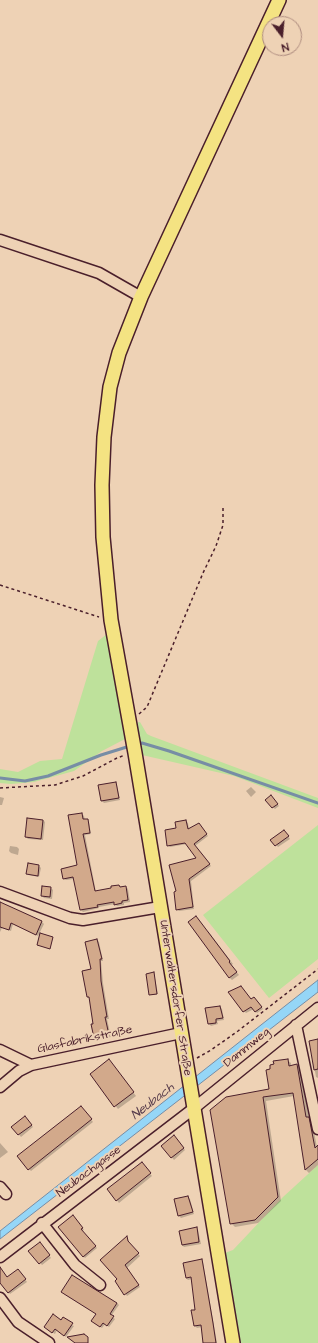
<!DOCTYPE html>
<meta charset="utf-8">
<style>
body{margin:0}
#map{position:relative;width:318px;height:1343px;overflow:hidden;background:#eed2b5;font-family:"Architects Daughter",sans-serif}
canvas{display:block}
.north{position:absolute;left:262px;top:16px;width:40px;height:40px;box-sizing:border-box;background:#eed2b5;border:1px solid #ac8a7e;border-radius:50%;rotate:164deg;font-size:11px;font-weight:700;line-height:16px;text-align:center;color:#4a1f2b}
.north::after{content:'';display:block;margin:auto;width:14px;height:18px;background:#4a1f2b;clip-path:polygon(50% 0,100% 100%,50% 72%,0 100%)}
</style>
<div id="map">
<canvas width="318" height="1343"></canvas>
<div class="north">N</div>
</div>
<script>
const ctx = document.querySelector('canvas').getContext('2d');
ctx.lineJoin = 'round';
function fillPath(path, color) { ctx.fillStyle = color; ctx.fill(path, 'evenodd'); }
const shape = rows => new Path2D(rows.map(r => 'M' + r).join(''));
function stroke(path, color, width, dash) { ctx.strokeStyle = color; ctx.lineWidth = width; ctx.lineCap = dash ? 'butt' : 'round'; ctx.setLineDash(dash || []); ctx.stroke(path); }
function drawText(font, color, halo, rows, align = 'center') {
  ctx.font = font + ' "Architects Daughter",sans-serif'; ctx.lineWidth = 4; ctx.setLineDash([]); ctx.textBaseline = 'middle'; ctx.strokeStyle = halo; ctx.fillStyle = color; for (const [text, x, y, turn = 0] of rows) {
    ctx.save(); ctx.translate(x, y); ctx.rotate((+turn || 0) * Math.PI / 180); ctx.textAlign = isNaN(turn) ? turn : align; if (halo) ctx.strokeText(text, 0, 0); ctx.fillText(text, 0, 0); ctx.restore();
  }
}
const green = shape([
 [107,634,125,739,102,751,74,771,34,782,11,784,0,783,0,769,18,772,40,761,62,759,98,641],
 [140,722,147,734,151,736,318,798,318,808,234,776,142,755,135,723],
 [318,825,318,959,269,998,203,915],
 [318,1165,318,1343,237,1343,222,1254,233,1250,283,1197]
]);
const water = shape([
 [318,980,318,992,0,1239,0,1231,318,980]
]);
const shadow = shape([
 [115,783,117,785,120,800,104,803,102,801,99,786],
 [251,787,256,792,251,797,246,791],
 [271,796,279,806,275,809,266,800],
 [0,797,4,798,2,805,0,805],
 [82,814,84,816,85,820,88,820,89,822,91,834,85,835,96,892,126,887,128,889,130,902,124,903,124,905,117,906,115,904,99,907,99,908,83,912,81,910,74,879,66,880,64,879,78,866],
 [43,820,45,822,43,840,28,839,26,837],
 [186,821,188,823,189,830,200,826,208,836,195,846,211,866,191,881,194,909,179,911,177,909,177,892,198,859,187,844,170,847,168,845,177,829],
 [286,833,290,839,278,847,272,840],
 [10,846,17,847,19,849,18,855,11,853,9,851],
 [39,866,41,868,39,877,29,875,27,873],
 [43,887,51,888,53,890,52,899,44,898,42,896],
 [0,903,42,922,44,924,38,936,13,924,11,931,2,928,0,932],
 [208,931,233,964,231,965,239,975,232,980,229,977],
 [97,940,99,942,103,961,101,961,103,983,109,1019,107,1019,111,1037,97,1040,95,1038,90,999,88,997],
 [154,973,158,994,151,995,150,994],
 [252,1000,256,1000,263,1009,257,1013,254,1009,246,1013,244,1011],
 [220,1007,222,1009,224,1020,217,1021,218,1024,211,1026,209,1024],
 [318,1040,318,1078,316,1077,310,1042],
 [287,1060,291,1063,291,1066,297,1065,300,1069,309,1118,312,1122,317,1147,318,1147,318,1165,309,1173,306,1170,294,1096,266,1101,281,1201,258,1223,235,1227,231,1223,211,1110,270,1090,272,1070],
 [112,1064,136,1096,118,1109,91,1074],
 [83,1109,93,1122,31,1171,29,1169],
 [27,1119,33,1127,21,1137,13,1127],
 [176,1139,185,1150,174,1160,162,1146],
 [0,1143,8,1152,0,1158],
 [144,1166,152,1176,119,1203,108,1189],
 [188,1197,190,1199,194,1214,181,1218,179,1216],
 [75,1218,84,1230,82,1231,97,1248,85,1258,84,1257],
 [196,1228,198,1230,201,1244,184,1247,182,1245,180,1231],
 [127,1237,130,1244,140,1256,127,1268,140,1287,127,1296,116,1281,118,1279,101,1260],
 [42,1245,51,1258,42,1265,30,1251],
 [201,1260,203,1262,217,1343,204,1343,202,1327,197,1328,195,1326,197,1311,192,1279,188,1280,186,1278],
 [20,1272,27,1282,10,1294,0,1281,0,1273,7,1278],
 [64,1294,117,1303,119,1305,111,1316,115,1319,109,1327,105,1324,102,1328,94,1323,97,1314],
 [62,1321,74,1326,66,1337,57,1330,55,1334,47,1329]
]);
const stream = shape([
 [136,744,142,743,169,751,318,803],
 [0,778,25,781,48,776,101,755,130,746]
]);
const building = shape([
 [116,782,119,798,101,801,98,785,116,782],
 [271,795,278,804,272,808,265,800,271,795],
 [82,813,83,819,88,819,90,833,83,834,95,891,111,888,111,886,119,885,120,887,126,886,128,900,122,901,122,903,114,905,114,902,97,905,98,907,80,910,73,877,63,879,61,869,77,865,68,815,82,813],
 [27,818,43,820,41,839,25,837,27,818],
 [186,820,188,829,199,823,207,834,194,844,210,864,189,879,193,907,176,910,174,892,176,891,169,865,196,858,185,843,167,846,165,830,176,828,175,822,186,820],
 [284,830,289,836,275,846,270,840,284,830],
 [28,863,39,865,38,876,26,874,28,863],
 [42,886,51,887,50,897,41,896,42,886],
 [0,902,42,921,36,935,11,923,9,930,0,927,0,902],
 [196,916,230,961,229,962,237,972,229,978,188,922,196,916],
 [40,933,53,937,50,949,37,945,40,933],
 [97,939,102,959,100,959,101,981,107,1017,105,1017,109,1035,94,1038,91,1024,93,1024,89,997,87,997,82,971,91,969,85,942,97,939],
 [154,972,157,994,149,995,146,974,154,972],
 [241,986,251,999,254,997,262,1007,255,1012,251,1007,243,1012,228,992,241,986],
 [220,1006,223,1018,216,1019,216,1023,208,1024,205,1008,220,1006],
 [318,1039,318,1069,314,1070,309,1041,318,1039],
 [109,1059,134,1092,114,1107,90,1074,109,1059],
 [288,1059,289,1066,297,1064,306,1117,309,1117,315,1148,318,1145,318,1159,305,1170,293,1093,263,1097,278,1197,255,1220,230,1224,210,1110,226,1097,269,1089,266,1070,270,1069,270,1065,274,1064,273,1061,288,1059],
 [81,1106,92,1119,28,1170,17,1156,81,1106],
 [25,1116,32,1125,18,1135,11,1127,25,1116],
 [174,1135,184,1148,171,1158,161,1146,174,1135],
 [142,1162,151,1173,116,1201,107,1189,142,1162],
 [188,1196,193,1212,178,1216,174,1199,188,1196],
 [73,1215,83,1228,81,1229,96,1246,83,1257,58,1227,73,1215],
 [197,1227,199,1242,182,1245,179,1231,197,1227],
 [127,1236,128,1241,139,1253,125,1265,139,1285,124,1295,115,1281,117,1279,100,1260,127,1236],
 [40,1242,50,1255,39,1264,28,1251,40,1242],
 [202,1259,213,1323,216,1343,203,1343,201,1325,194,1326,191,1310,195,1310,191,1277,186,1278,183,1263,202,1259],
 [0,1267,7,1277,18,1269,26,1279,8,1293,0,1283,0,1267],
 [72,1275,117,1303,110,1314,114,1316,107,1326,103,1323,100,1327,91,1321,96,1314,61,1292,72,1275],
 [53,1314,61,1320,63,1317,73,1323,64,1336,55,1329,52,1333,44,1327,53,1314],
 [84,1334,88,1337,88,1343,75,1343,67,1337,84,1334]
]);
const path = shape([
 [0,585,99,617],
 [139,714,147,707,203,573,216,546,223,525,223,505],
 [0,788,55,785,83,776,117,758,125,755],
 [197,1058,211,1050,238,1031,318,969]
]);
const minor = shape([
 [0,240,99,273,141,297],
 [0,892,70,918,83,920,160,907],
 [296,1025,318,1129],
 [0,1050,31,1065],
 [0,1087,19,1071,31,1065,181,1033],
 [0,1187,6,1194],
 [42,1223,75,1265,100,1285],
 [0,1257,193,1109,318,1008],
 [0,1298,18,1322,49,1343]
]);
const major = shape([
 [233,1343,135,753,111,620,103,537,102,485,104,437,110,387,119,353,141,297,279,0]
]);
const streetNames = [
 ["Unterwaltersdorfer Straße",175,998,81],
 ["Glasfabrikstraße",85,1040,-12],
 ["Dammweg",247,1048,-39],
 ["Neubachgasse",89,1172,-37]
];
const waterNames = [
 ["Neubach",153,1102,-38]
];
fillPath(green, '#bee19b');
fillPath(water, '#95d6f7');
stroke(water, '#778da5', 1);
fillPath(shadow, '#0003');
stroke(stream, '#778da5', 3);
fillPath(building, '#d2a98b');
stroke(building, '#4a1f2b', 1);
stroke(minor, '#4a1f2b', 13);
stroke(major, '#4a1f2b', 16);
stroke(path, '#4a1f2b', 1.5, [3, 3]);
stroke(minor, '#eed2b5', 10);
stroke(major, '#f4e382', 13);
drawText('12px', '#4a1f2b', '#eed2b5', streetNames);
drawText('italic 13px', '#553a4a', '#eed2b5', waterNames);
</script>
